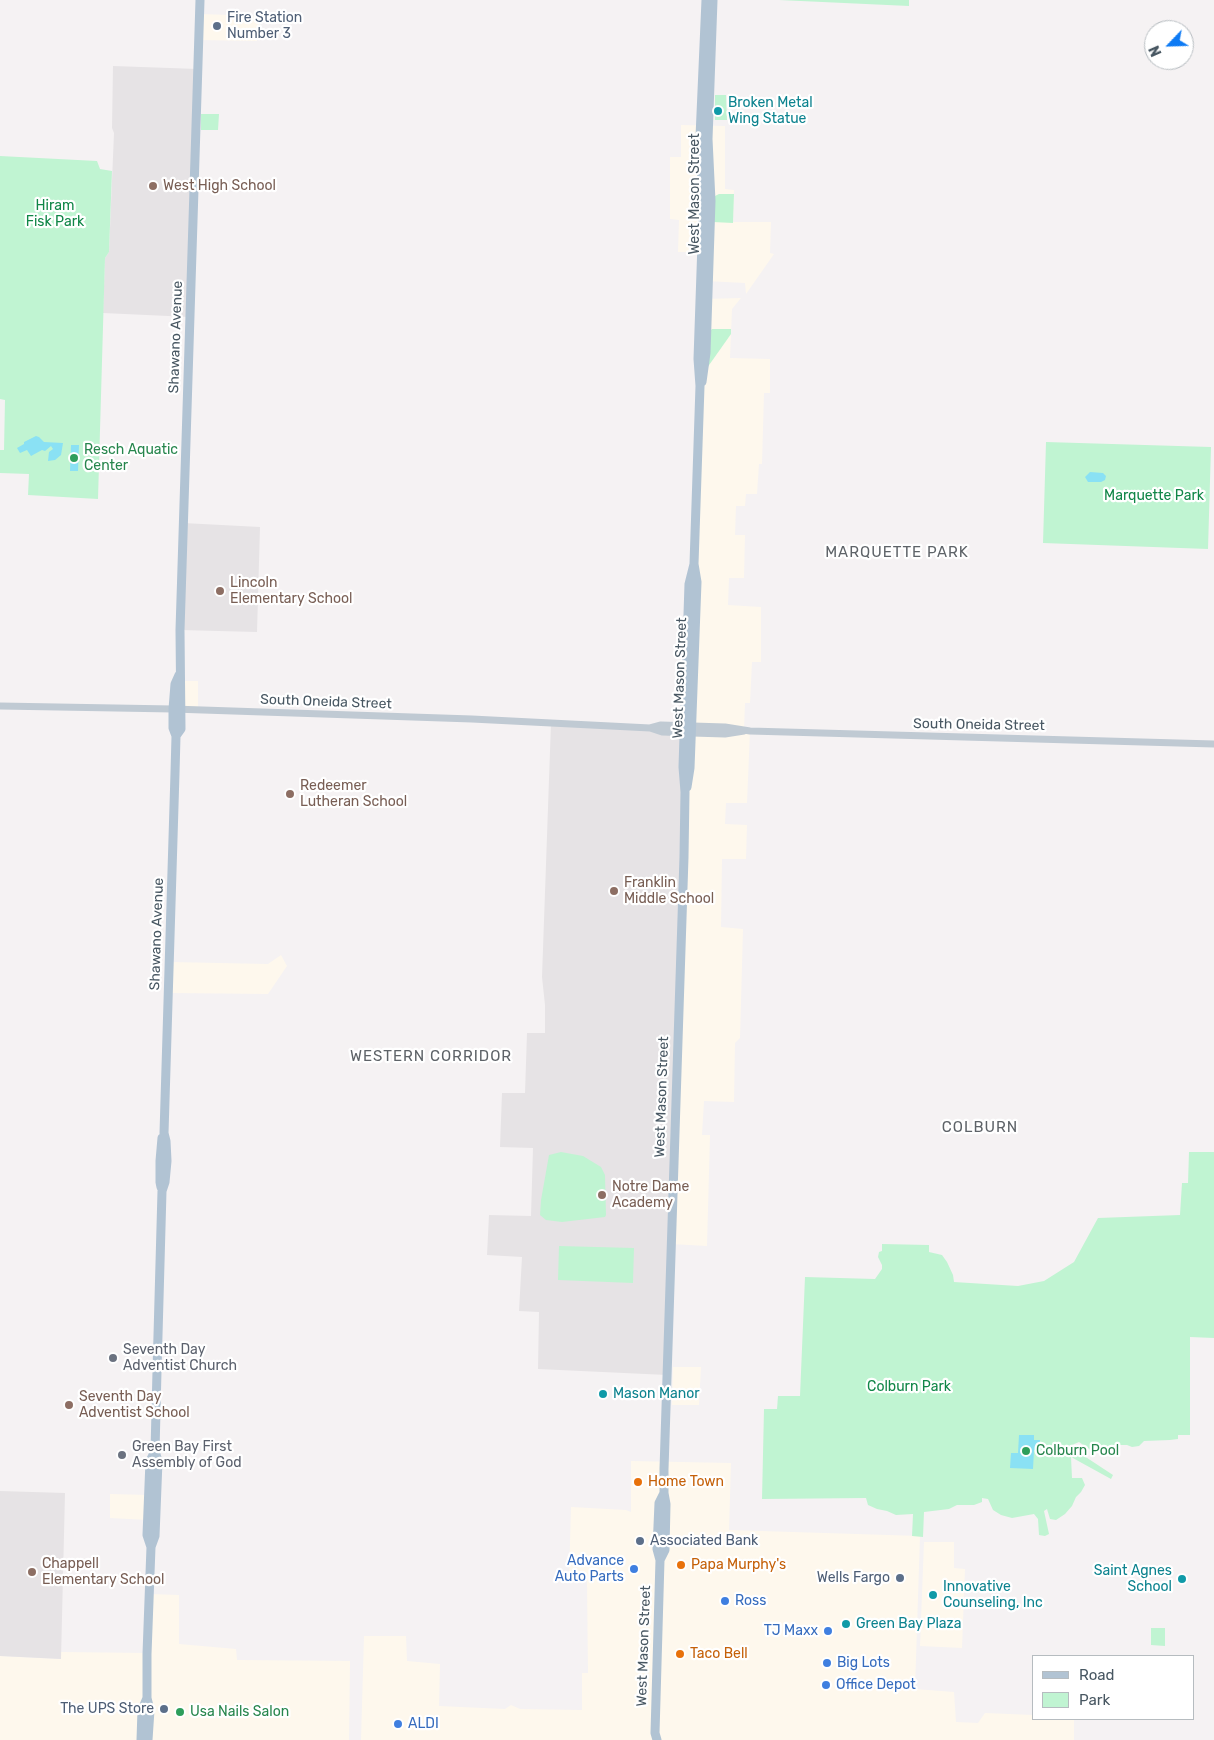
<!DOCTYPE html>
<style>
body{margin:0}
#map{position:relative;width:1214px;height:1740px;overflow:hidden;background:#f5f2f3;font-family:Rubik,sans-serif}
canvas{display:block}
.legend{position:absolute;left:1032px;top:1655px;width:162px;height:65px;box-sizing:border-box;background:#fff;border:1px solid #b6bcc0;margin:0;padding:6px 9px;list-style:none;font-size:15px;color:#485762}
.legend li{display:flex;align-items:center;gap:10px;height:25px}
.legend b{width:25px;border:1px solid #b6bcc0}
.north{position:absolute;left:1144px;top:20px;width:50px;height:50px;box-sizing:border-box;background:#fff;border:1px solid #b6bcc0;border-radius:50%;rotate:246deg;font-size:14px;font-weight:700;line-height:20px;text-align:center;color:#485762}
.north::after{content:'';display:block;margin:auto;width:18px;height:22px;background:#0d7af4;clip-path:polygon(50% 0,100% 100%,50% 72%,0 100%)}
</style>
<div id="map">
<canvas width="1214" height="1740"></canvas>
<ul class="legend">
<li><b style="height:6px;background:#b1c3d3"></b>Road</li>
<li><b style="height:14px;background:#c0f4d2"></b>Park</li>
</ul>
<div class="north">N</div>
</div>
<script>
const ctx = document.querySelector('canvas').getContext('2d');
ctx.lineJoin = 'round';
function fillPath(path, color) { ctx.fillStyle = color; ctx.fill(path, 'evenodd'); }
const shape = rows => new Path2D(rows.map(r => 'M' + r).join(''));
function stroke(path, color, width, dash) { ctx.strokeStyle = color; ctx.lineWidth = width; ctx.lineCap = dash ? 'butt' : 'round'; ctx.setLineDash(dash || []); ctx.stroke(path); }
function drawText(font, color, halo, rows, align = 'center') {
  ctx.font = font + ' Rubik,sans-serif'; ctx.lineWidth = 4.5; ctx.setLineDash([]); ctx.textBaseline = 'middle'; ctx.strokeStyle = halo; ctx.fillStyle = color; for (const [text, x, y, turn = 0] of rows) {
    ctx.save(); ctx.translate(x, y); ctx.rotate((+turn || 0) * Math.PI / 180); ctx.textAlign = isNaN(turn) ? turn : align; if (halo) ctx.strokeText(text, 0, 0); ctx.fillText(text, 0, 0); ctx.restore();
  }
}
const commercial = shape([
 [200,14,259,16,257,41,199,40],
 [681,125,725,126,725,189,734,190,733,222,771,222,770,253,774,254,746,294,745,283,705,281,706,252,678,252,679,220,670,219,670,157,681,157],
 [741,298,732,309,730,358,770,359,770,393,764,393,762,464,759,464,757,494,746,494,745,506,736,506,735,535,745,535,744,578,729,578,728,605,761,607,761,662,752,662,750,703,745,703,744,730,750,731,747,803,726,803,725,824,747,825,746,859,722,859,721,927,743,929,740,1038,735,1043,734,1102,704,1101,702,1135,710,1135,707,1246,671,1244,704,299],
 [181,681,198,681,198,710,181,710],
 [281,955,287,966,268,994,169,993,170,962,268,964],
 [673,1367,701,1367,699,1405,672,1405],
 [631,1461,731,1463,729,1530,920,1536,915,1689,954,1692,956,1722,978,1723,985,1713,1033,1715,1033,1719,1074,1719,1074,1740,361,1740,364,1636,406,1636,407,1661,440,1664,439,1706,505,1709,511,1705,520,1709,582,1710,582,1673,588,1673,587,1580,569,1579,571,1507,626,1510,631,1512],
 [110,1494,149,1495,148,1520,110,1518],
 [924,1542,954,1542,954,1568,965,1569,962,1648,920,1646],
 [149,1594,179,1595,179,1644,236,1649,237,1660,350,1661,349,1740,0,1740,0,1656,60,1659,61,1652,147,1653]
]);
const education = shape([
 [113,66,198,69,190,317,103,313,105,258,109,252,114,133,112,128],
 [183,523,260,527,257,632,180,630],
 [551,723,684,733,667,1375,538,1369,539,1312,519,1311,522,1257,487,1255,489,1215,531,1216,533,1148,500,1147,502,1093,525,1093,527,1033,545,1033,545,1005,542,977],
 [0,1491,65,1493,61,1659,0,1656]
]);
const green = shape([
 [779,0,909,0,909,6],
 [715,95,726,95,727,120,715,120],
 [201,114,219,114,218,130,201,130],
 [0,156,97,161,100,169,112,171,109,252,105,258,98,499,28,495,29,474,0,473,0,450,4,450,5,400,0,399],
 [719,194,734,194,733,223,713,222,715,196],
 [712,329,731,329,731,334,707,368,710,331],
 [1046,442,1211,447,1208,549,1043,543],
 [561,1152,583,1156,601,1167,605,1175,606,1215,605,1217,562,1222,546,1220,540,1215,541,1200,549,1155],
 [1189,1152,1214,1152,1214,1338,1190,1337,1190,1435,1178,1435,1178,1439,1170,1440,1144,1441,1139,1446,1132,1447,1127,1445,1113,1445,1105,1449,1092,1451,1079,1442,1072,1445,1072,1448,1113,1475,1111,1479,1071,1457,1072,1478,1082,1478,1085,1485,1081,1492,1076,1497,1072,1506,1065,1514,1056,1520,1050,1519,1047,1509,1044,1511,1049,1534,1045,1536,1039,1535,1038,1519,1034,1514,1012,1518,1001,1515,993,1510,988,1499,982,1498,982,1502,974,1505,957,1505,949,1509,924,1512,923,1537,912,1536,913,1514,896,1515,887,1511,877,1509,868,1505,866,1498,762,1499,764,1409,777,1409,778,1396,800,1396,805,1277,875,1279,882,1269,882,1265,878,1257,879,1252,882,1251,882,1244,929,1245,929,1252,942,1255,947,1262,953,1275,954,1282,1018,1286,1044,1281,1074,1262,1098,1218,1180,1215,1182,1183,1188,1183],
 [559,1246,634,1248,633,1283,558,1280],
 [1151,1628,1165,1628,1165,1646,1151,1645]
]);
const water = shape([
 [36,436,39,437,44,442,63,443,61,455,55,460,48,461,49,452,53,449,51,446,45,451,42,450,31,456,27,450,20,453,17,448,24,444,24,442],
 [71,445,79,445,78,471,70,471],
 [1090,472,1103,473,1106,476,1105,480,1101,482,1088,482,1085,477],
 [1019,1435,1034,1435,1034,1440,1040,1440,1040,1450,1034,1450,1033,1469,1010,1468,1011,1453,1018,1453]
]);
const minor = shape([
 [0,706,173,709,472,719,650,728,662,732,692,733,725,734,744,731],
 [650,728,661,725,725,727,750,731,1214,744]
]);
const major = shape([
 [702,382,706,353,711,201,708,139,713,0],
 [176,736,181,729,180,630,200,0],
 [687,787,690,768,697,582,694,564,700,386,698,359,703,214,700,137,706,0],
 [161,1187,160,1182,160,1161,162,1138],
 [151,1547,155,1536,158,1461,155,1451,157,1371,162,1191,165,1182,167,1161,166,1141,164,1133,175,773,176,736,173,728,173,709,175,684,179,675],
 [660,1560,665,1550,666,1504,664,1493,664,1469,684,857,685,792,683,767,689,584,694,564],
 [141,1740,142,1710,147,1698],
 [148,1740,150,1710,147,1698,147,1654,151,1547,147,1535,150,1461,155,1451],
 [657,1740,655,1733,660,1560,657,1549,659,1503,664,1493]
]);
const markers = [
 [217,26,5,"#5c6f8a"],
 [718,111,5,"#0f9aa8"],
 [153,186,5,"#8d6e63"],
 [74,458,5,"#2e9e5b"],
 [220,591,5,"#8d6e63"],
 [290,794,5,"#8d6e63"],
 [614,891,5,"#8d6e63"],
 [602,1195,5,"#8d6e63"],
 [113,1358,5,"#6b7280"],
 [603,1394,5,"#0f9aa8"],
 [69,1405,5,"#8d6e63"],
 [1026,1451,5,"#2e9e5b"],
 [122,1455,5,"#6b7280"],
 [638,1482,5,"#e8710a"],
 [640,1541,5,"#5c6f8a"],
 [681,1565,5,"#e8710a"],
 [634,1569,5,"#3f7fe0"],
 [32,1572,5,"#8d6e63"],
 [900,1578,5,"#5c6f8a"],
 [1182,1579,5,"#0f9aa8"],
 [933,1595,5,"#0f9aa8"],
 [725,1601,5,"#3f7fe0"],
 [846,1624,5,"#0f9aa8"],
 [828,1631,5,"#3f7fe0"],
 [680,1654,5,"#e8710a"],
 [827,1663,5,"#3f7fe0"],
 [826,1685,5,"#3f7fe0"],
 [164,1709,5,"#5c6f8a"],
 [180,1712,5,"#2e9e5b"],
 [398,1724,5,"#3f7fe0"]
];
const serviceNames = [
 ["Fire Station",227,18],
 ["Number 3",227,34],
 ["Associated Bank",650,1541],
 ["Wells Fargo",890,1578,"right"],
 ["The UPS Store",154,1709,"right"]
];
const cultureNames = [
 ["Broken Metal",728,103],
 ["Wing Statue",728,119],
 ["Mason Manor",613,1394],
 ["Saint Agnes",1172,1571,"right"],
 ["School",1172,1587,"right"],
 ["Innovative",943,1587],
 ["Counseling, Inc",943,1603],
 ["Green Bay Plaza",856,1624]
];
const educationNames = [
 ["West High School",163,186],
 ["Lincoln",230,583],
 ["Elementary School",230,599],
 ["Redeemer",300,786],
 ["Lutheran School",300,802],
 ["Franklin",624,883],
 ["Middle School",624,899],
 ["Notre Dame",612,1187],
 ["Academy",612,1203],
 ["Seventh Day",79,1397],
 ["Adventist School",79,1413],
 ["Chappell",42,1564],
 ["Elementary School",42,1580]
];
const streetNames = [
 ["West Mason Street",695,194,-90],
 ["Shawano Avenue",176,337,-88],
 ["West Mason Street",680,678,-88],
 ["South Oneida Street",326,702,2],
 ["South Oneida Street",979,725,1],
 ["Shawano Avenue",157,934,-88],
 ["West Mason Street",662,1097,-88],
 ["West Mason Street",644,1646,-88]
];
const parkNames = [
 ["Hiram",55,206],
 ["Fisk Park",55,222],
 ["Marquette Park",1154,496],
 ["Colburn Park",909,1387]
];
const leisureNames = [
 ["Resch Aquatic",84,450],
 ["Center",84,466],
 ["Colburn Pool",1036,1451],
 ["Usa Nails Salon",190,1712]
];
const worshipNames = [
 ["Seventh Day",123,1350],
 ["Adventist Church",123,1366],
 ["Green Bay First",132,1447],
 ["Assembly of God",132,1463]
];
const foodNames = [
 ["Home Town",648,1482],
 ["Papa Murphy's",691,1565],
 ["Taco Bell",690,1654]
];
const shopNames = [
 ["Advance",624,1561,"right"],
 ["Auto Parts",624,1577,"right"],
 ["Ross",735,1601],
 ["TJ Maxx",818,1631,"right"],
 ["Big Lots",837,1663],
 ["Office Depot",836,1685],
 ["ALDI",408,1724]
];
const neighbourhoodNames = [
 ["MARQUETTE PARK",897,553],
 ["WESTERN CORRIDOR",431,1057],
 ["COLBURN",980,1128]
];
fillPath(commercial, '#fef8ed');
fillPath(education, '#e6e3e5');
fillPath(green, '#c0f4d2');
fillPath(water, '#8ae1f4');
stroke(minor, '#c0cad3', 7);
stroke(major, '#b1c3d3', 9);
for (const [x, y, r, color] of markers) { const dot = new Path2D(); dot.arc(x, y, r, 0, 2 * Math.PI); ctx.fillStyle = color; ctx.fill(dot); stroke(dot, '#fff', 2); }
drawText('14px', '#4e5e75', '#fff', serviceNames, 'left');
drawText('14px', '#0d838f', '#fff', cultureNames, 'left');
drawText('14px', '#785e54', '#fff', educationNames, 'left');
drawText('14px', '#485762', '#fff', streetNames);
drawText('14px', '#108647', '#fff', parkNames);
drawText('14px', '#27864d', '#fff', leisureNames, 'left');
drawText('14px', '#5b616d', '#fff', worshipNames, 'left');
drawText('14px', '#c56008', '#fff', foodNames, 'left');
drawText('14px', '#366cbe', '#fff', shopNames, 'left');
ctx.letterSpacing = '1px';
drawText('15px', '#5e6368', '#fff', neighbourhoodNames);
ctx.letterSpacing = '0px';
</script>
